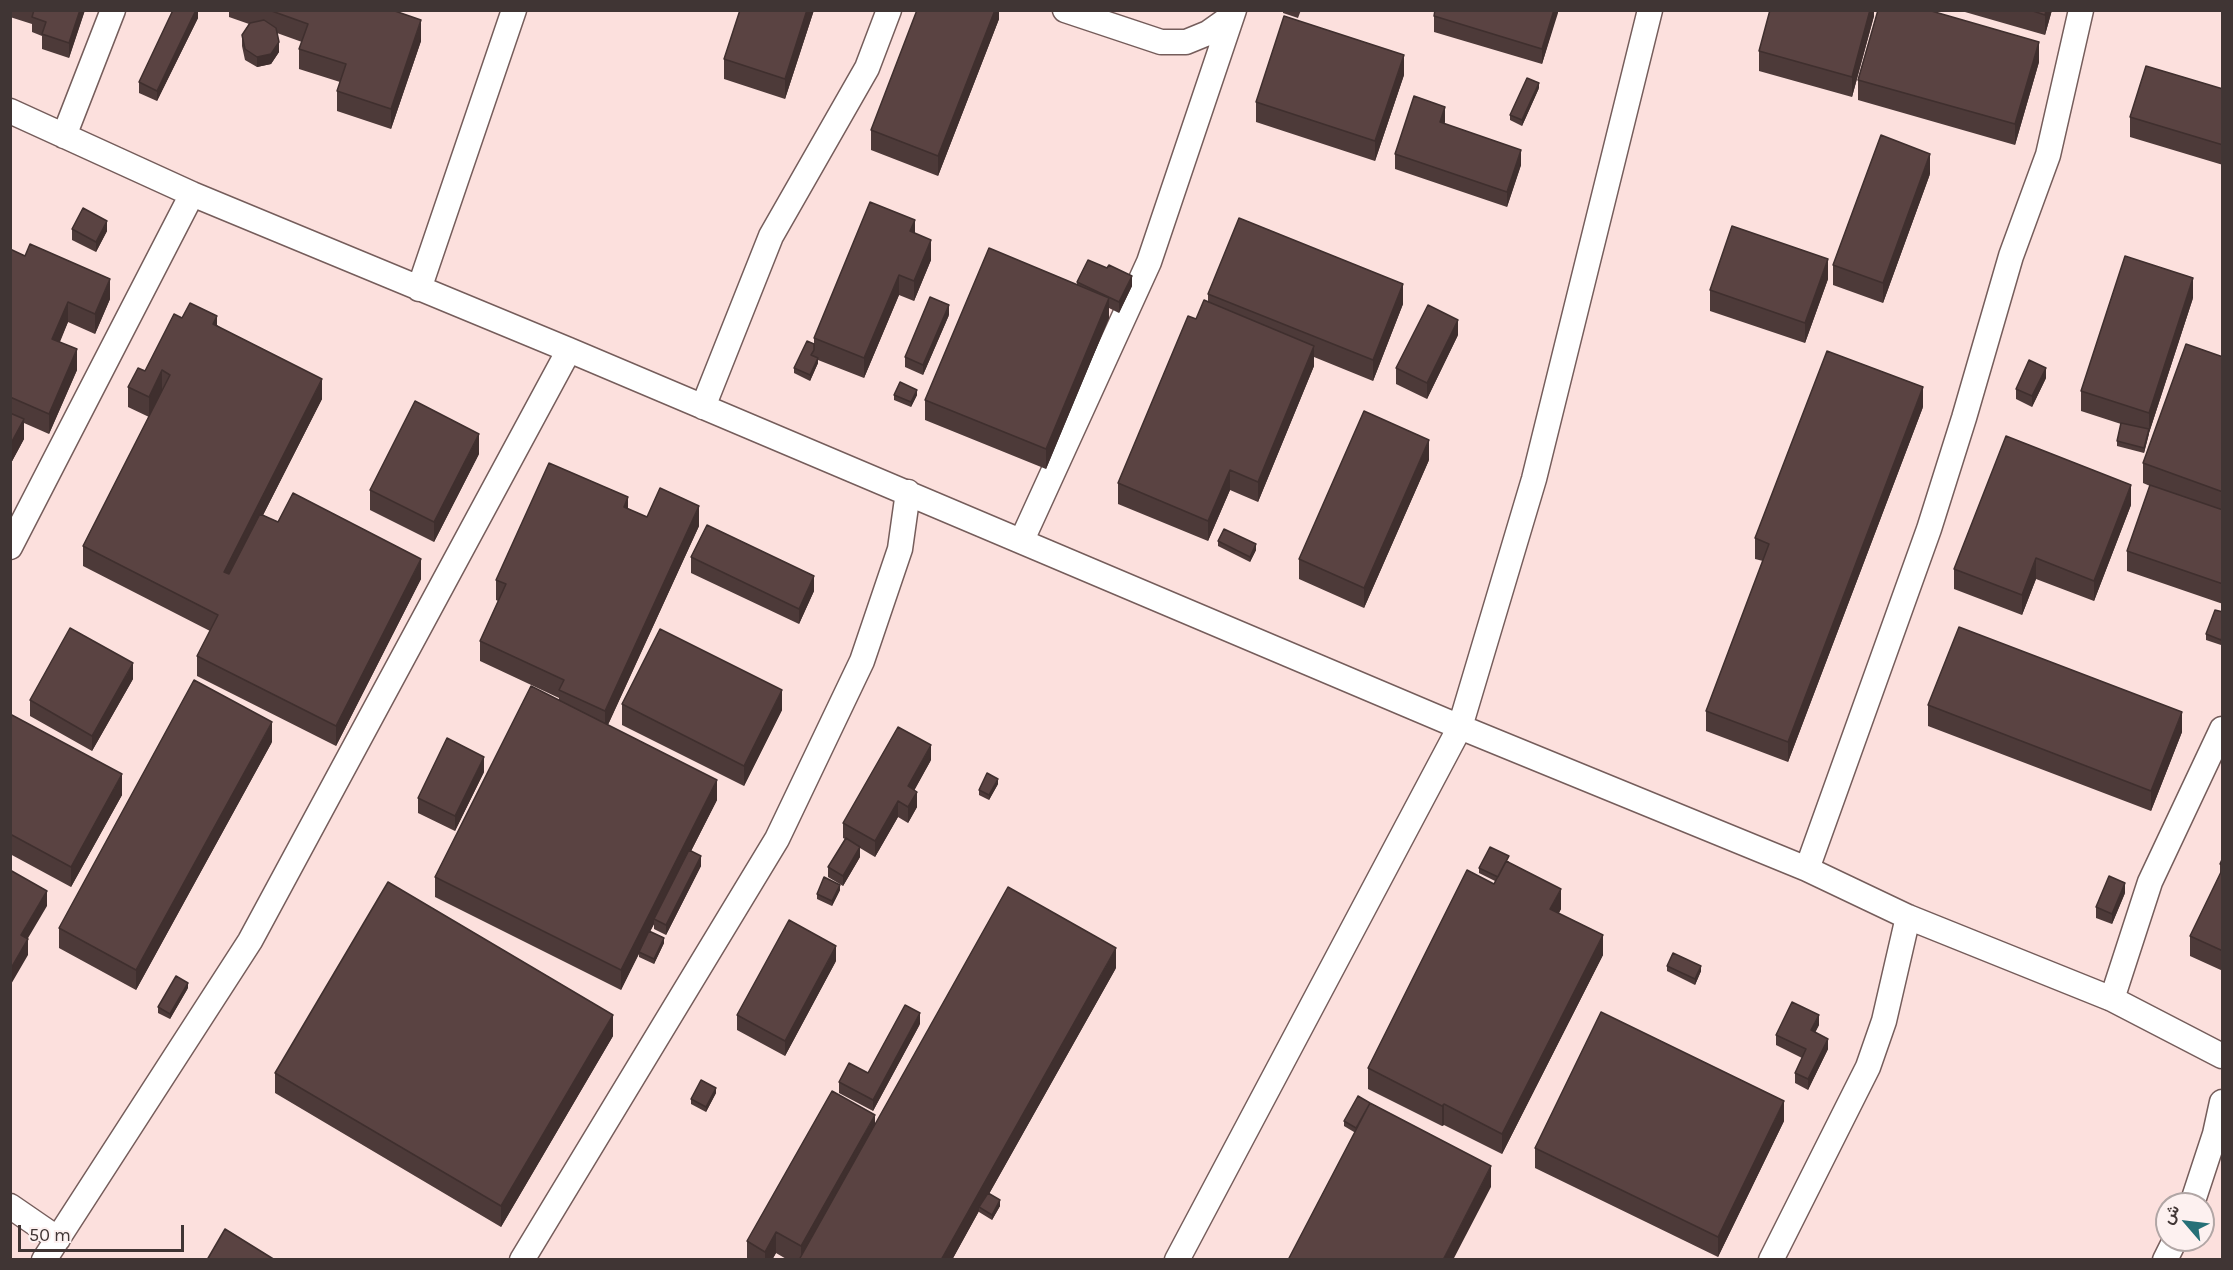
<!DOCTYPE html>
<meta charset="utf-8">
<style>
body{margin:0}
#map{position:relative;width:2233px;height:1270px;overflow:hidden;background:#fce0dd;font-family:Karla,Vazirmatn,sans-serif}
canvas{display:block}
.frame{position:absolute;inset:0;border:12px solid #403534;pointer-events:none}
.north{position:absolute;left:2155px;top:1192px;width:60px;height:60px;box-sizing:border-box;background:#fdf1f0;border:2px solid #b1a6a5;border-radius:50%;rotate:298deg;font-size:16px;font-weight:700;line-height:24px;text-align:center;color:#403534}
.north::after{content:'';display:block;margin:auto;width:21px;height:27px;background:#267077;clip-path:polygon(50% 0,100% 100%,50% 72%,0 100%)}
.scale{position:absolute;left:18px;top:1225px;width:166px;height:27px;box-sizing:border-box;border:3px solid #403534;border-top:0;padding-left:8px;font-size:18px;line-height:21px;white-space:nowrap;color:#403534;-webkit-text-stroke:4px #fdf1f0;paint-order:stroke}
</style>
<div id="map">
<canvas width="2233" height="1270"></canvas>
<div class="frame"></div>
<div class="north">ش</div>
<div class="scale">50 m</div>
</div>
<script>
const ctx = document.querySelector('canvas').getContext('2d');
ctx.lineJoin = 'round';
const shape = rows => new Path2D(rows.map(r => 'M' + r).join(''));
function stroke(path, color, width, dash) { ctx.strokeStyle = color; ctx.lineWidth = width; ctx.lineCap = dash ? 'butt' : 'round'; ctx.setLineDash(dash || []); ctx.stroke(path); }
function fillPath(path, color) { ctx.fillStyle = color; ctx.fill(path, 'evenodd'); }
const minor = shape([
 [1065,10,1161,42,1186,42,1208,33,1232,16],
 [10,111,192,194,569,350,1460,727,1807,869,1908,917,2112,999,2222,1056],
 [64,136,113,10],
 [419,289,514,10],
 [703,407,771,236,867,68,889,10],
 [1022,540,1149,262,1234,10],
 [10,547,192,194],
 [1807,869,1929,529,1964,418,2011,256,2048,155,2081,10],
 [2112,999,2150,882,2222,729],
 [2192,1204,2215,1134,2222,1102],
 [10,1206,58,1239],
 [44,1260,250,941,569,350],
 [522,1260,777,839,862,661,900,549,908,492],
 [1177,1260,1460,727,1534,479,1650,10],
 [1771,1260,1868,1067,1884,1021,1908,917],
 [2165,1260,2175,1240]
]);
const wall = shape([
 [10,10,85,10,69,58,42,49,42,36,32,32,32,24,10,17],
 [198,10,198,18,157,101,139,93,139,82],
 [229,10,392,10,421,41,391,129,337,111,337,91,340,82,299,69,299,49,302,42,277,33,279,52,271,64,257,67,245,60,242,46,242,35,249,24,229,17],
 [740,10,814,10,785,99,724,79,724,59],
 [999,10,999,19,938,176,871,150,871,130],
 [1283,10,1301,10,1298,18,1283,13],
 [1558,10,1542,64,1434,32,1434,16],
 [1874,10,1874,16,1852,97,1759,71,1759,51],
 [1958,10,2052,10,2045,35],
 [2039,62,2015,145,1858,100,1858,80],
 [1404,75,1375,161,1256,122,1256,102],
 [1539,88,1522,126,1510,120,1510,115],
 [2223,89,2223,165,2130,137,2130,117],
 [1445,122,1444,124,1521,165,1507,207,1395,169,1395,154],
 [1930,174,1883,303,1833,285,1833,265],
 [72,229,107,231,96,252,72,240],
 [915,233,931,260,914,301,899,295,864,378,818,360,818,363,810,381,794,373,794,368,814,344,814,338],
 [10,249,110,299,95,334,68,322,60,342,77,370,49,434,24,423,24,439,10,465],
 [1828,279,1805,343,1710,311,1710,290],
 [1077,282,1132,286,1119,313,1109,308,1109,318,1046,469,925,420,925,400,1077,284],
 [1208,294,1403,304,1373,381,1314,357,1314,366,1258,502,1230,490,1208,541,1118,504,1118,483,1196,319,1208,302],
 [2193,298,2149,433,2144,453,2117,446,2117,441,2121,424,2081,411,2081,391],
 [949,315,923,375,905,367,905,357],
 [182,318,217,325,322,399,263,515,278,522,421,579,336,746,197,676,197,656,210,631,83,566,83,546,149,417,128,407,128,387,145,371],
 [1458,335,1427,399,1396,384,1396,368],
 [2223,357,2223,604,2127,571,2127,551,2150,486,2143,483,2143,463],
 [2046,378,2032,407,2016,399,2016,389],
 [894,395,917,395,911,407,894,400],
 [1923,407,1788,762,1706,731,1706,711,1763,561,1755,559,1755,538],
 [479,454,434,542,370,510,370,490],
 [1429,460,1364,608,1299,579,1299,559],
 [2131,505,2094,601,2036,579,2022,615,1954,589,1954,569],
 [628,509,647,517,699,526,608,725,717,800,691,851,701,866,666,935,654,929,654,924,650,931,664,943,654,964,639,957,639,953,621,990,435,897,435,877,559,700,559,698,480,661,480,641,498,601,496,600,496,580],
 [1218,541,1256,550,1250,562,1218,546],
 [691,557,814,591,799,624,691,573],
 [2223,612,2223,639,2221,645,2206,640,2206,634],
 [133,679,92,751,30,716,30,700],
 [622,704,782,710,744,786,622,725],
 [1928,705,2182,732,2151,811,1928,726],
 [10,714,122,795,71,887,10,854],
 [272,742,136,990,59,948,59,928],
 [931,760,914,790,917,807,908,823,898,817,875,857,860,848,860,857,843,886,828,877,828,867,845,839,843,838,843,823],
 [484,772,455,831,418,813,418,798],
 [998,784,989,800,979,795,979,790],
 [2223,857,2223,971,2190,956,2190,936,2220,874,2220,864],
 [1509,861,1508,863,1561,909,1559,913,1603,955,1502,1154,1444,1125,1442,1126,1368,1089,1368,1068,1494,884,1495,881,1479,873,1479,868],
 [840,890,832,906,817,899,817,894],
 [2125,893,2112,924,2096,918,2096,907],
 [836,961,785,1056,737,1030,737,1015],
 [1667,966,1701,971,1695,985,1667,971],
 [1116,968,989,1194,1000,1206,992,1220,979,1212,979,1211,952,1260,788,1260,776,1253,772,1260,747,1260,747,1241,875,1124],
 [188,988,170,1019,158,1013,158,1007],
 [920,1024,873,1111,839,1093,839,1082,868,1073],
 [1819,1025,1815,1032,1828,1049,1808,1090,1795,1083,1795,1073,1802,1058,1776,1045,1776,1035],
 [613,1036,501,1227,275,1093,275,1073],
 [716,1093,706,1112,691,1104,691,1099],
 [1344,1121,1491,1187,1354,1132,1344,1126],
 [1784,1121,1718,1257,1535,1168,1535,1148]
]);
const shadedWall = shape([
 [80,10,85,10,69,58,69,43],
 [196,10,198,10,198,18,157,101,157,91],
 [807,10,814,10,785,99,785,79],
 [995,10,999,10,999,19,938,176,938,156],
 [1554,10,1558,10,1558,13,1542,64,1542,49],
 [1870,10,1874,10,1874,16,1852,97,1852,77],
 [2046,10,2052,10,2045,35,2045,15],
 [421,20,421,41,391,129,391,109],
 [279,42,279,52,271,64,257,67,257,57],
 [2039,42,2039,62,2015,145,2015,124],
 [1404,55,1404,75,1375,161,1375,141],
 [1539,83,1539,88,1522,126,1522,120],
 [1445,107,1445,122,1440,138,1440,122],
 [1521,150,1521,165,1507,207,1507,192],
 [1930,154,1930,174,1883,303,1883,283],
 [915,220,915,240,910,231],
 [107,221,107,231,96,252,96,242],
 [931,240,931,260,914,301,914,281],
 [1828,259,1828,279,1805,343,1805,323],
 [899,275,899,295,864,378,864,358],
 [1132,276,1132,286,1119,313,1119,302],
 [2193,278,2193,298,2149,433,2149,413],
 [110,279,110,299,95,334,95,314],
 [1403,284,1403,304,1373,381,1373,360],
 [1109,298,1109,318,1046,469,1046,449],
 [68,302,68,322,52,359,52,339],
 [949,305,949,315,923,375,923,365],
 [217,316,217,336,213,324],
 [1458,320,1458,335,1427,399,1427,383],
 [1314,346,1314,366,1258,502,1258,482],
 [77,349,77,370,49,434,49,414],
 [818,358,818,363,810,381,810,375],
 [2046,368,2046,378,2032,407,2032,396],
 [162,370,162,391,149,417,149,397],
 [322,379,322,399,224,592,224,572],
 [1923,387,1923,407,1788,762,1788,742],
 [917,390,917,395,911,407,911,402],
 [24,419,24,439,10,465,10,445],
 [2149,429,2149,434,2144,453,2144,448],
 [479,434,479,454,434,542,434,522],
 [1429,440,1429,460,1364,608,1364,588],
 [1230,470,1230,490,1208,541,1208,521],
 [2131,485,2131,505,2094,601,2094,581],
 [628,497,628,517,624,507],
 [699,506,699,526,605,731,605,711],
 [1256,544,1256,550,1250,562,1250,557],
 [2036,558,2036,579,2022,615,2022,595],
 [421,559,421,579,336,746,336,726],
 [814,576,814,591,799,624,799,609],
 [133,663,133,679,92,751,92,736],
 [782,690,782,710,744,786,744,766],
 [2182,712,2182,732,2151,811,2151,791],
 [272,722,272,742,136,990,136,970],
 [931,745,931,760,908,802,908,786],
 [484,757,484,772,455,831,455,816],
 [122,774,122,795,71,887,71,867],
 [998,779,998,784,989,800,989,795],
 [717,780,717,800,656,920,654,919,654,924,621,990,621,970],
 [917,792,917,807,908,823,908,807],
 [898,801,898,817,875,857,875,841],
 [860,847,860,857,843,886,843,876],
 [701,856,701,866,666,935,666,925],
 [2125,883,2125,893,2112,924,2112,914],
 [840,885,840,890,832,906,832,901],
 [1561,889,1561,909,1550,929,1550,909],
 [47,891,47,906,21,950,21,935],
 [1603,935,1603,955,1502,1154,1502,1134],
 [664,938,664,943,654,964,654,959],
 [28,939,28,955,10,986,10,970],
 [836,946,836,961,785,1056,785,1041],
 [1116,948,1116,968,981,1208,979,1207,979,1211,952,1260,941,1260],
 [1701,966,1701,971,1695,985,1695,979],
 [188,983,188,988,170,1019,170,1014],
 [920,1013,920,1024,873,1111,873,1100],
 [613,1015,613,1036,501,1227,501,1206],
 [1819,1015,1819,1025,1811,1041,1811,1030],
 [1828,1039,1828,1049,1808,1090,1808,1079],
 [716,1088,716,1093,706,1112,706,1107],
 [1784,1101,1784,1121,1718,1257,1718,1237],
 [1444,1104,1444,1125,1442,1126,1442,1106],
 [875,1115,875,1135,801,1260,801,1246],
 [1491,1166,1491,1187,1453,1260,1443,1260],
 [1000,1200,1000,1206,992,1220,992,1215],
 [776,1232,776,1253,772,1260,765,1260,765,1252]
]);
const building = shape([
 [34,10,80,10,69,43,42,34,46,22,32,17,34,10],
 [173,10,196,10,157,91,139,82,173,10],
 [269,10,392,10,421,20,391,109,337,91,346,64,299,49,308,24,269,10],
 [740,10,807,10,785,79,724,59,740,10],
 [917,10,995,10,938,156,871,130,917,10],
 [1435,10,1554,10,1542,49,1434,16,1435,10],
 [1770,10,1870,10,1852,77,1759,51,1770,10],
 [1878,10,1928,10,2039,42,2015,124,1858,80,1878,10],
 [2030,10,2046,10,2045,15,2030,10],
 [1284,16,1404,55,1375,141,1256,102,1284,16],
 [264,20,276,28,279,42,271,54,257,57,245,49,242,35,250,23,264,20],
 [2146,66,2223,89,2223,145,2130,117,2146,66],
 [1527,78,1539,83,1522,120,1510,115,1527,78],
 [1414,96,1445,107,1440,122,1521,150,1507,192,1395,154,1414,96],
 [1881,135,1930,154,1883,283,1833,265,1881,135],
 [870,202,915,220,910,231,931,240,914,281,899,275,864,358,814,338,870,202],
 [83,208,107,221,96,242,72,229,83,208],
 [1239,218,1403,284,1373,360,1208,294,1239,218],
 [1732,226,1828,259,1805,323,1710,290,1732,226],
 [30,244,110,279,95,314,68,302,52,339,77,349,49,414,10,397,10,249,25,256,30,244],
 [989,248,1109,298,1046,449,925,400,989,248],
 [2125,256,2193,278,2149,413,2081,391,2125,256],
 [1088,260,1107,268,1109,265,1132,276,1119,302,1077,282,1088,260],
 [930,297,949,305,923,365,905,357,930,297],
 [1204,300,1314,346,1258,482,1230,470,1208,521,1118,483,1188,316,1196,319,1204,300],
 [190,303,217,316,213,324,322,379,224,572,229,574,260,514,278,522,293,493,421,559,336,726,197,656,218,615,83,546,170,375,162,370,149,397,128,387,138,368,145,371,174,314,182,318,190,303],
 [1428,305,1458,320,1427,383,1396,368,1428,305],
 [807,341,814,344,814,350,811,355,818,358,810,375,794,368,807,341],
 [2186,344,2223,357,2223,492,2143,463,2186,344],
 [1827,351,1923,387,1788,742,1706,711,1769,544,1755,538,1827,351],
 [2029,360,2046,368,2032,396,2016,389,2029,360],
 [900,382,917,390,911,402,894,395,900,382],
 [415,401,479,434,434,522,370,490,415,401],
 [1364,411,1429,440,1364,588,1299,559,1364,411],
 [10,413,24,419,10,445,10,413],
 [2121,423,2149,429,2144,448,2117,441,2121,423],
 [2006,436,2131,485,2094,581,2036,558,2022,595,1954,569,2006,436],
 [549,463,628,497,624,507,647,517,660,488,699,506,605,711,559,690,564,680,480,641,506,584,496,580,549,463],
 [2150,485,2223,510,2223,584,2127,551,2150,485],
 [707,525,814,576,799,609,691,557,707,525],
 [1224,529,1256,544,1250,557,1218,541,1224,529],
 [2215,610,2223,612,2223,634,2221,640,2206,634,2215,610],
 [1959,627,2182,712,2151,791,1928,705,1959,627],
 [70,628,133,663,92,736,30,700,70,628],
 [660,629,782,690,744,766,622,704,660,629],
 [194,680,272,722,136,970,59,928,194,680],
 [531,686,717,780,621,970,435,877,531,686],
 [10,714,122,774,71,867,10,834,10,714],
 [898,727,931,745,908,786,917,792,908,807,898,801,875,841,843,823,898,727],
 [447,738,484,757,455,816,418,798,447,738],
 [987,773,998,779,989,795,979,790,987,773],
 [846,838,860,847,843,876,828,867,846,838],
 [1490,847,1509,856,1498,877,1479,868,1490,847],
 [689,850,701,856,666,925,654,919,689,850],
 [2223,857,2223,865,2220,864,2223,857],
 [1506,861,1561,889,1550,909,1603,935,1502,1134,1444,1104,1442,1106,1368,1068,1467,870,1494,884,1506,861],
 [10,870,47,891,21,935,28,939,10,970,10,870],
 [2221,872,2223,872,2223,951,2190,936,2221,872],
 [2109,876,2125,883,2112,914,2096,907,2109,876],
 [824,877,840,885,832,901,817,894,824,877],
 [388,882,613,1015,501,1206,275,1073,388,882],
 [1008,887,1116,948,941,1260,799,1260,1008,887],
 [789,920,836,946,785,1041,737,1015,789,920],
 [649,931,664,938,654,959,639,952,649,931],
 [1673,953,1701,966,1695,979,1667,966,1673,953],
 [176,976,188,983,170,1014,158,1007,176,976],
 [1792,1002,1819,1015,1811,1030,1828,1039,1808,1079,1795,1073,1806,1049,1776,1035,1792,1002],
 [905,1005,920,1013,873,1100,839,1082,849,1063,868,1073,905,1005],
 [1601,1012,1784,1101,1718,1237,1535,1148,1601,1012],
 [701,1080,716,1088,706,1107,691,1099,701,1080],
 [832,1091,875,1115,801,1246,776,1232,765,1252,747,1241,832,1091],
 [1358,1096,1370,1103,1356,1128,1344,1121,1358,1096],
 [1370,1103,1491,1166,1443,1260,1288,1260,1370,1103],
 [988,1193,1000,1200,992,1215,979,1207,988,1193],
 [225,1229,275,1260,207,1260,225,1229]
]);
stroke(minor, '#755d5b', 27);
stroke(minor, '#fff', 24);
fillPath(wall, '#4d3a39');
fillPath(shadedWall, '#3f2f2e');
fillPath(building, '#5a4342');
stroke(building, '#3f2f2e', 1.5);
</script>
